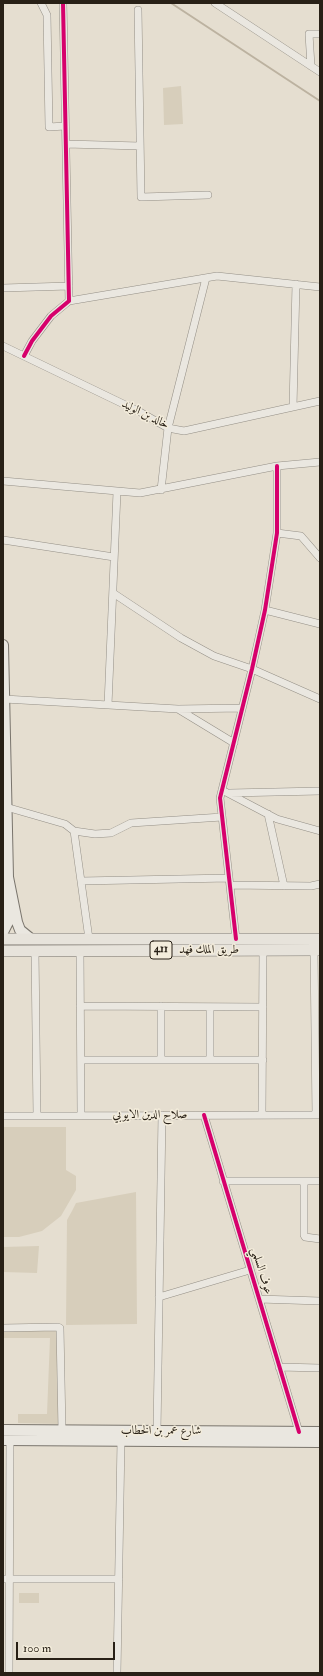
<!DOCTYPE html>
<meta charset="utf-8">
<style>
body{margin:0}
#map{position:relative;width:323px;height:1676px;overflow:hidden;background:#e5ded0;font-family:"IM FELL Double Pica",serif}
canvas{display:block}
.frame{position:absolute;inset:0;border:4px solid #282016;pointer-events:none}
.scale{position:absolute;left:16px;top:1642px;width:99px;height:18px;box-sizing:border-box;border:2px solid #282016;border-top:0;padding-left:5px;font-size:12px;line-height:14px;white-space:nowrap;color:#282016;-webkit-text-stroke:3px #f3ecdb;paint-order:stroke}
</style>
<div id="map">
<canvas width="323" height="1676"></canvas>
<div class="frame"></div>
<div class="scale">100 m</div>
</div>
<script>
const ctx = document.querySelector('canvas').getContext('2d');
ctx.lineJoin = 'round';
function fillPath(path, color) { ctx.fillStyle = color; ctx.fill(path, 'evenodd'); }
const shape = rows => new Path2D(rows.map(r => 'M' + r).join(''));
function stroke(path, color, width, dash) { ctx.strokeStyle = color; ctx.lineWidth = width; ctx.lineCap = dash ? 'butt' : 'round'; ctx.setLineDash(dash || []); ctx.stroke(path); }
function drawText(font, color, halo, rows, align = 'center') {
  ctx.font = font + ' "IM FELL Double Pica",Amiri,serif'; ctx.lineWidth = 3; ctx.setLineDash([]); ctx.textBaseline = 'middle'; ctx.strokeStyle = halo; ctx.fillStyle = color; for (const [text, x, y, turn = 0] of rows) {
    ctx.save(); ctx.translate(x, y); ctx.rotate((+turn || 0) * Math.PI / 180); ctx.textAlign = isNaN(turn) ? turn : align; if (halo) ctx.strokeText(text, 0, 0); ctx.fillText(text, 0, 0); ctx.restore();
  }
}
const green = shape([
 [181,86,183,124,164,125,163,88],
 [3,1127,66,1127,66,1170,76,1176,76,1190,61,1216,42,1231,19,1237,3,1237],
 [136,1192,137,1324,66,1325,67,1220,72,1211,76,1203],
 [39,1246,37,1273,3,1272,3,1247],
 [3,1328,58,1328,57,1381,60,1383,59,1424,18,1423,18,1414,47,1414,50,1338,3,1338],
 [19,1593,39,1593,39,1603,19,1603]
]);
const stream = shape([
 [171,3,320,101]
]);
const street = shape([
 [41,3,47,15,49,127,65,126],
 [215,3,320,72],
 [138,10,141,197,208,195],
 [311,66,309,34,320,34],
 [66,144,140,146],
 [3,288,69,286],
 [69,301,217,276,320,287],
 [3,346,140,412,168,428,184,431,320,401],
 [24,356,32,341,51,316,69,301,63,3],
 [293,407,296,284],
 [3,481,140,493,277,466,320,462],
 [161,490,168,428,206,278],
 [277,533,301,536,320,558],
 [3,540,114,557],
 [113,593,181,638,214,656,252,669,320,699],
 [265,610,320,624],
 [4,699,178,709,234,743],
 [108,705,117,492],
 [178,709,242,708],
 [222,790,277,819,320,831],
 [230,793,320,791],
 [6,807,65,824,74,831,95,834,111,833,131,823,222,817],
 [268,814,284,886],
 [74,831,89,939],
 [81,881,229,878],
 [230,885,311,886,320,884],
 [236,939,220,798,252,669,265,610,277,533,277,466],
 [80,950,81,1115],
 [314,950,316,1115],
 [35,951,37,1116],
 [80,1006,263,1007],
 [81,1060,263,1060],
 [161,1060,161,1006],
 [210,1060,210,1007],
 [204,1115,299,1432],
 [262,1115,263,950],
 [3,1116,320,1115],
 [223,1181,320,1181],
 [304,1181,304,1235,305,1237,320,1239],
 [159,1297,250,1270],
 [259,1299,320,1301],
 [3,1328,58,1327,60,1328,62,1430],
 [279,1367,320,1368],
 [157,1431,162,1115],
 [3,1579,119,1579],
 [9,1673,10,1440],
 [117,1673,121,1440]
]);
const secondary = shape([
 [3,645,8,877],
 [3,932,8,922,8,877,17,922,20,930,31,939],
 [3,1430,320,1432],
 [3,1440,320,1442]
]);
const primary = shape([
 [3,939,320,939],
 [3,951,320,950]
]);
const cycleway = shape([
 [24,356,32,341,51,316,69,301,63,3],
 [236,939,220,798,252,669,265,610,277,533,277,466],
 [204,1115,299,1432]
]);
const shields = [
 [161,950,22]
];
const shieldNames = [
 ["411",161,950]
];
const streetNames = [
 ["خالد بن الوليد",145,415,26],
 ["طريق الملك فهد",209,950],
 ["صلاح الدين الايوبي",150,1115],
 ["عوف السلمي",261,1271,73],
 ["شارع عمر بن الخطاب",161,1431]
];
fillPath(green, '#d7cebb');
stroke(stream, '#bcb2a0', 2);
stroke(street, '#948f86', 8);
stroke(secondary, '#7a756d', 12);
stroke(primary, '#7a756d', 12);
stroke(street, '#eae7e0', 7);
stroke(secondary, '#eae7e0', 10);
stroke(primary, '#e7e3db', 11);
stroke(cycleway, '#d6006c', 4);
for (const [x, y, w] of shields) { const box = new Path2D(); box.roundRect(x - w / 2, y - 9, w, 18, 3); ctx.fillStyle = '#f3ecdb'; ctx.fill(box); stroke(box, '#282016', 1); }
drawText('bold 11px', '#282016', null, shieldNames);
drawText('12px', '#282016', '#f3ecdb', streetNames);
</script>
